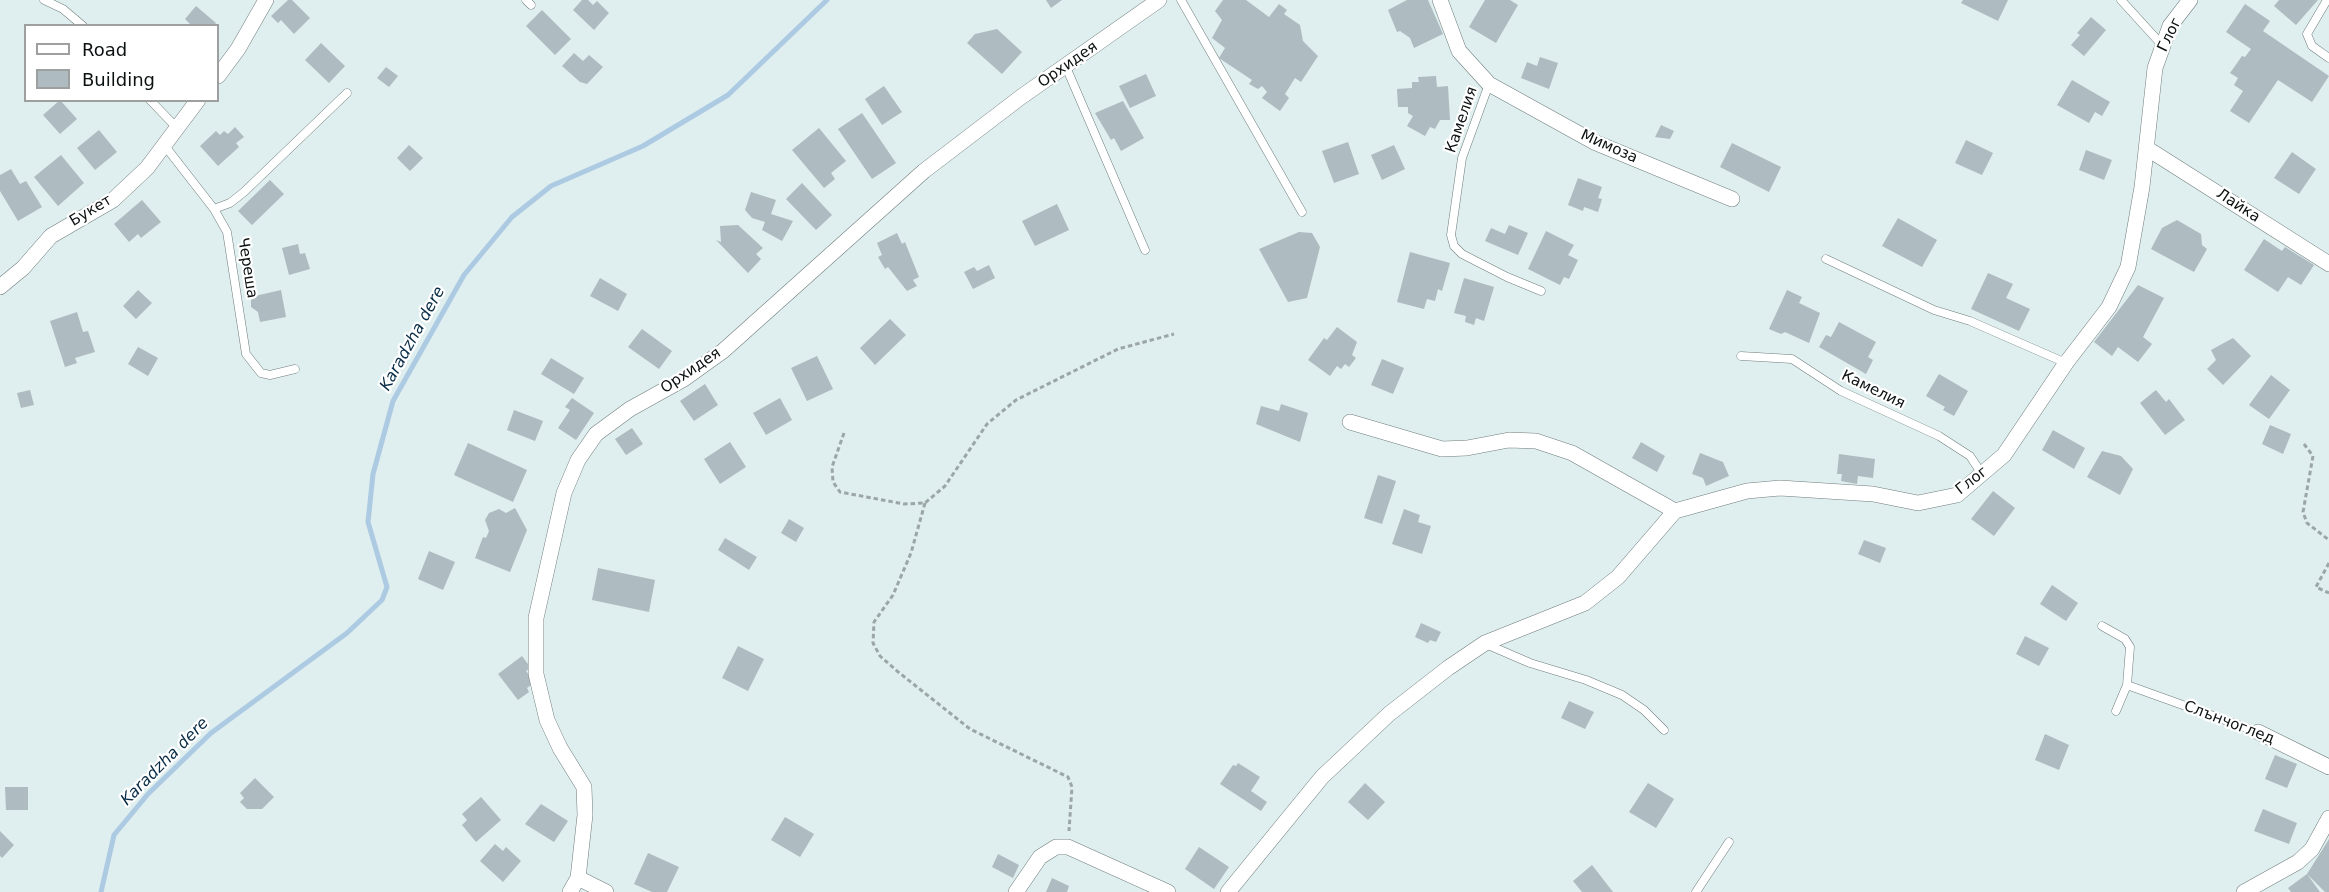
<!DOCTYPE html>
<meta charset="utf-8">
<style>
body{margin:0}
#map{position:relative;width:2329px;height:892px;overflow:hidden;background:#dfeeee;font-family:"DejaVu Sans",sans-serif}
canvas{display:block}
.legend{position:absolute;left:24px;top:24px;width:195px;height:78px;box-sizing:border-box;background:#fff;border:2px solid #9ea0a0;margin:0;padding:8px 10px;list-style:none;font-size:18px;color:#0c1111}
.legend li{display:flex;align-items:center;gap:12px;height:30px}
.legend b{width:30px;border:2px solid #9ea0a0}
</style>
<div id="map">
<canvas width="2329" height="892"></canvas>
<ul class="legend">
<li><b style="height:8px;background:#fff"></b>Road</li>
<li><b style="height:16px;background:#aebbc0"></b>Building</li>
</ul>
</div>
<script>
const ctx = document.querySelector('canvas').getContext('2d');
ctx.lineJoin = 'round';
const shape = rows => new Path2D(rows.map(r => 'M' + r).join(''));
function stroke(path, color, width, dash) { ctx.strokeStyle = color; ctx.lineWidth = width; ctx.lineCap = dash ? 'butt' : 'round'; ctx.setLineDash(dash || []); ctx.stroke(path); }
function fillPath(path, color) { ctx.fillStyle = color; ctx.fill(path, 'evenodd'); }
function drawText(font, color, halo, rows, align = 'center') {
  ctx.font = font + ' "DejaVu Sans",sans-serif'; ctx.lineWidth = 4.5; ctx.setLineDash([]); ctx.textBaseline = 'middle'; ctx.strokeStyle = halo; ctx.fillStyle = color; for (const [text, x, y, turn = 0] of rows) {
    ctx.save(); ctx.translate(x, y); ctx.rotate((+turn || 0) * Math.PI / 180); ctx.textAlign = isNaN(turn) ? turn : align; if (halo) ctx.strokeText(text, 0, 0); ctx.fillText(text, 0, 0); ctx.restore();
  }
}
const stream = shape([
 [101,892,114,835,148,794,211,733,347,633,382,600,387,587,368,522,373,474,393,401,464,275,512,217,551,186,643,146,728,95,827,0]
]);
const building = shape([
 [288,0,292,0,310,18,294,34,281,20,278,23,271,16],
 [582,0,588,0,593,5,597,1,609,13,594,30,573,10],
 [1046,0,1062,0,1051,8],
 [1223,0,1246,0,1269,17,1279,4,1287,10,1284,14,1300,25,1303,41,1318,56,1301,82,1295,78,1285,94,1289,98,1280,111,1262,98,1267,92,1262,86,1258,89,1249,84,1252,80,1219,58,1225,48,1212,38,1222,20,1215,11],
 [1407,0,1428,0,1443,34,1414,48,1410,38,1400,31,1397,32,1388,10],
 [1485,0,1510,0,1518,5,1496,43,1469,27],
 [1963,0,2008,0,1998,21,1961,3],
 [2279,0,2318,0,2296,25,2274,6],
 [2245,4,2270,21,2263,31,2329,76,2312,102,2278,80,2249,123,2230,111,2243,91,2234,85,2238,78,2230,73,2242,56,2245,57,2251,49,2226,32],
 [196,6,216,23,214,26,192,26,185,19],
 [542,10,571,39,555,55,526,26],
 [2091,17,2106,30,2084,56,2071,45,2080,35,2077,33],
 [997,29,1022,52,1002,74,967,43,975,34],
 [321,43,345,66,329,83,305,60],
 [574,53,583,61,589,55,603,67,587,84,580,82,562,66],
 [1540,57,1558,63,1549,89,1521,78,1527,62,1537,66],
 [386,67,398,76,389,87,377,78],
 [1146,74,1156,96,1130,108,1119,86],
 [1436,76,1437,87,1448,86,1450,120,1440,120,1435,129,1430,127,1425,136,1407,126,1413,116,1408,113,1408,107,1398,107,1397,89,1412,88,1412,82,1419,82,1418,77],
 [2072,80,2110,102,2102,116,2095,112,2089,123,2057,105],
 [884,86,902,112,882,125,865,99],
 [60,100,77,119,60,134,43,115],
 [1123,101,1144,138,1121,151,1114,138,1111,140,1095,113],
 [862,113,896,163,872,179,838,129],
 [1661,125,1674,131,1670,139,1655,137],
 [235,127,244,137,236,143,239,147,218,166,200,146,216,131,220,135,224,131,228,134],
 [819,128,846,161,831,173,835,179,824,188,792,150],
 [99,130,117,152,95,170,77,148],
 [1966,140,1993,153,1982,175,1955,163],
 [1348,142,1359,174,1334,183,1322,151],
 [1732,143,1781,167,1769,192,1720,167],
 [409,145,423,158,410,171,397,158],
 [1394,145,1405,169,1382,180,1371,155],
 [2086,150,2112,160,2104,180,2079,170],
 [2292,152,2316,169,2299,194,2274,178],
 [61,155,84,183,58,206,34,177],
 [11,169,20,184,26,181,42,207,18,221,0,191,0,175],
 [1578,178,1602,187,1598,198,1602,199,1598,212,1584,207,1583,211,1568,205],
 [270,180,284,194,252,225,238,211],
 [802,183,832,215,816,230,786,199],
 [751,192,776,200,771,214,793,221,782,241,762,230,765,222,752,218,745,210],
 [142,200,161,222,141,238,138,234,129,242,114,224],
 [1057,204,1069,230,1035,246,1022,221],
 [1898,218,1937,240,1922,267,1882,246],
 [2177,220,2201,234,2202,245,2207,249,2194,272,2151,249,2162,228],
 [738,225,763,248,756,254,761,259,748,273,716,240,721,242,720,226],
 [1509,225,1528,233,1518,255,1485,241,1491,228,1505,234],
 [1546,231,1574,245,1568,255,1578,260,1569,279,1564,277,1560,285,1528,269],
 [1299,232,1312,233,1320,247,1307,298,1288,302,1259,249],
 [897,233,902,244,905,242,919,277,913,280,917,286,907,291,888,267,885,269,878,257,882,255,877,243],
 [2264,239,2282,251,2285,247,2314,265,2301,285,2288,277,2278,292,2244,270],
 [298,244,300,254,305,253,310,269,289,275,282,248],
 [1410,252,1450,263,1442,291,1438,289,1435,301,1427,299,1424,309,1397,302],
 [989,265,995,278,973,289,964,272,974,267,977,271],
 [1988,273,2013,284,2006,298,2030,309,2019,331,1971,309],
 [600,278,627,294,618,311,590,296],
 [1464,278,1494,287,1484,321,1476,318,1474,325,1465,322,1466,316,1454,313],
 [2138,285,2164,298,2143,337,2152,344,2138,362,2118,347,2112,356,2094,342],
 [138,290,152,303,136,319,123,306],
 [281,290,286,317,260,322,258,312,251,307,251,300,255,296],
 [1787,290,1802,297,1799,303,1820,313,1809,343,1785,332,1781,334,1769,329],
 [77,312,83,332,88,331,95,352,75,358,77,363,65,367,50,321],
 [890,319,906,335,875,365,860,348],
 [1839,322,1876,342,1868,357,1873,360,1866,374,1819,347,1826,335,1831,337],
 [1337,327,1357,342,1352,355,1356,358,1349,367,1345,364,1341,369,1337,366,1330,376,1308,360,1324,338,1327,340],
 [642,329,672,351,659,369,628,347],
 [2233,338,2251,356,2223,385,2207,369,2216,360,2211,350],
 [138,347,158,358,148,376,128,364],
 [817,356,833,389,807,401,791,368],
 [551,358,584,378,574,394,541,374],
 [1382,359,1404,368,1393,394,1371,385],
 [1939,374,1968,391,1954,416,1943,410,1945,407,1926,396],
 [2271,375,2290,390,2269,419,2249,405],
 [705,384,718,405,694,421,680,401],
 [30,390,34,405,21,408,17,393],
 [2156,390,2166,402,2169,399,2185,420,2165,435,2140,403],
 [572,398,594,413,576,440,558,428,570,410,565,407],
 [780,398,792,420,766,435,753,413],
 [1281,404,1308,413,1300,442,1256,424,1261,406,1279,411],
 [514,410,543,421,535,441,507,430],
 [2270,425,2291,434,2283,454,2262,444],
 [632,428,643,444,626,455,615,439],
 [2053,430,2085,448,2074,469,2042,450],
 [730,442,746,467,720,484,704,459],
 [1641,442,1665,456,1657,472,1632,458],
 [468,443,527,470,513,502,454,475],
 [2102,451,2121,456,2133,469,2120,495,2087,477],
 [1700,453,1723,462,1729,476,1706,486,1703,478,1692,474],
 [1839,454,1875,459,1873,478,1858,476,1857,484,1841,481,1842,474,1837,474],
 [1378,475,1396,481,1382,524,1364,518],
 [1993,491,2015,508,1994,536,1971,519],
 [515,508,527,530,510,572,475,558,483,537,486,538,489,531,485,520,489,513,499,509,506,513],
 [1404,509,1420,515,1418,522,1431,526,1422,554,1392,544],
 [789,519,804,528,796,542,781,533],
 [725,538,757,557,749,570,718,550],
 [1864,540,1886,548,1880,563,1858,554],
 [429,551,455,562,443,590,418,579],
 [598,568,655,580,649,612,592,600],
 [2052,585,2078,603,2066,621,2040,604],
 [1421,623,1441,632,1436,642,1430,640,1428,643,1415,637],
 [2025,636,2049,648,2039,666,2016,654],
 [738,646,764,659,748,691,722,678],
 [522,656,531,668,526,671,535,682,527,688,529,692,518,700,498,674],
 [1569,701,1594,712,1585,729,1561,718],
 [2045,734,2069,745,2059,770,2035,760],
 [2275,755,2297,764,2287,788,2265,779],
 [1238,763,1260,777,1251,791,1267,802,1261,811,1220,784,1233,765,1236,766],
 [255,778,274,797,262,809,247,809,240,802,244,798,240,793],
 [1365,783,1385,802,1368,820,1348,802],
 [1648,783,1674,799,1656,828,1629,812],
 [5,787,28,787,28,810,6,810],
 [481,797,501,820,476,842,462,825,467,820,462,814],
 [541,804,568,821,554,842,525,824],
 [2263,809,2297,823,2289,844,2254,831],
 [785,817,814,834,800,857,771,840],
 [0,831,14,845,2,858,0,856],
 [2329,839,2329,892,2325,892,2307,874,2320,892,2291,892,2288,888,2307,874],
 [495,844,503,851,506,847,521,861,503,882,480,861],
 [1199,847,1229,867,1214,889,1185,869],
 [648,853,679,867,667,892,652,892,634,884],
 [998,854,1019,865,1013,878,992,867],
 [1592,865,1613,892,1582,892,1573,881],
 [1052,878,1069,886,1067,892,1046,892]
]);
const path = shape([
 [844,433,832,467,833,482,840,492,904,504,925,503,945,486,987,424,1016,400,1118,349,1174,334],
 [2304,444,2313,456,2303,512,2307,523,2329,540],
 [925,503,911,553,893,595,874,622,873,643,880,656,897,671,970,729,1068,777,1072,787,1069,831],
 [2329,563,2316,587,2329,593]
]);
const lane = shape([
 [44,0,63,9,83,26],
 [526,0,531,5],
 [1181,0,1302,212],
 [2121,0,2162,45],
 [2327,0,2307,34,2312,46,2329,58],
 [1066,67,1145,250],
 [1489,84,1462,158,1451,235,1454,246,1462,254,1507,277,1541,291],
 [150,100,177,128],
 [165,146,214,209,227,232,246,354,261,373,270,375,295,369],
 [214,209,230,203,244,192,347,93],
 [1826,259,1934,310,1970,321,2066,363],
 [1741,356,1792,359,1841,391,1939,436,1970,456,1982,474],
 [2102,626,2125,639,2130,647,2127,685,2116,711],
 [1486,644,1530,663,1586,680,1622,695,1644,710,1664,730],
 [2127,685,2258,732],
 [1696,892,1729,842]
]);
const street = shape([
 [1440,0,1459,51,1489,84,1594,142,1732,199],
 [218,76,238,49,266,0],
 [2148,149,2329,264],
 [0,287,23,268,51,236,113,200,147,168,198,100],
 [1350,422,1442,449,1467,448,1509,440,1536,441,1572,453,1675,511],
 [2258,732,2329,767],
 [578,878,606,892],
 [570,892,578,878,585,815,584,787,560,748,547,720,536,674,536,618,564,493,578,460,596,434,630,409,684,379,723,351,924,171,1021,97,1159,0],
 [1016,892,1040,857,1056,847,1068,847,1168,892],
 [1228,892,1322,777,1389,714,1448,668,1485,643,1585,603,1618,577,1675,511,1747,491,1780,488,1873,494,1918,503,1957,495,2004,455,2066,363,2109,307,2128,267,2142,187,2155,68,2170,26,2190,0],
 [2244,892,2298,862,2312,849,2329,818]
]);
const streetNames = [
 ["Глог",2170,35,-64],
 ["Орхидея",1068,65,-35],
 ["Камелия",1462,120,-71],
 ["Мимоза",1609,147,24],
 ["Лайка",2238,206,33],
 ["Букет",91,211,-31],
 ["Череша",247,268,81],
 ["Орхидея",691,371,-34],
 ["Камелия",1873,390,26],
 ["Глог",1972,481,-38],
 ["Слънчоглед",2229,723,21]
];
const waterNames = [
 ["Karadzha dere",413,339,-61],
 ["Karadzha dere",165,762,-45]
];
stroke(stream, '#adcae3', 5);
fillPath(building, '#aebbc0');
stroke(lane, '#707d7d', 9);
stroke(street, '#707d7d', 16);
stroke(path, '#9ba6a6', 3, [4.5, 3]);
stroke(lane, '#fff', 8);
stroke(street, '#fff', 15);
drawText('15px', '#0c1111', '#fff', streetNames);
drawText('italic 16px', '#092d47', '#fff', waterNames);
</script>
